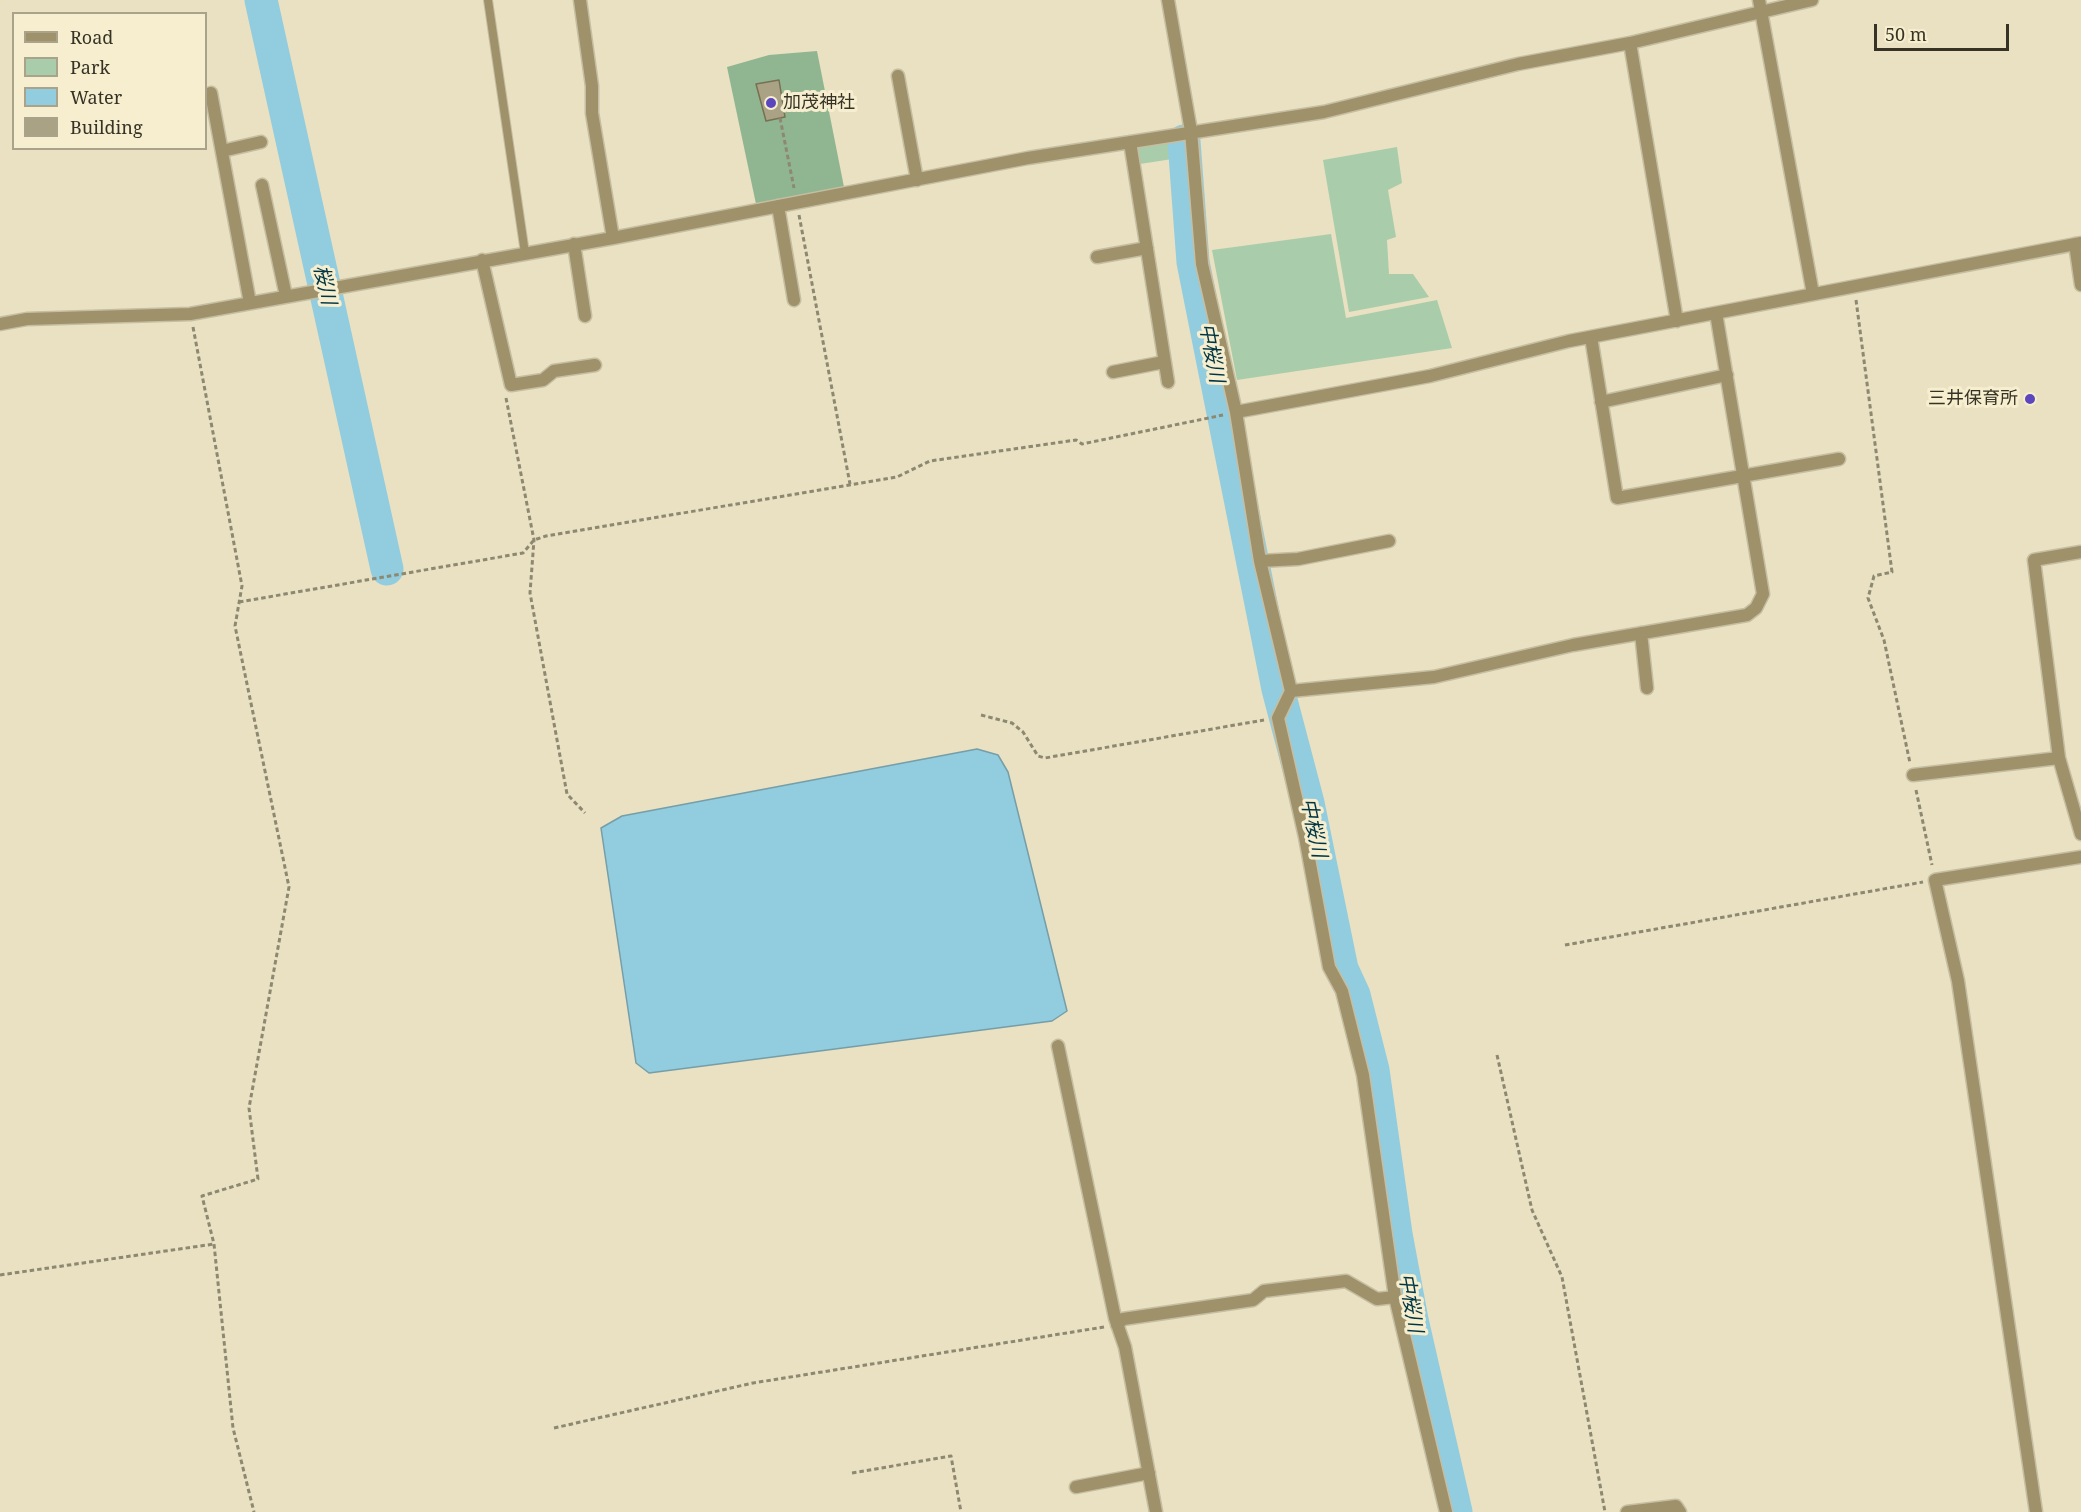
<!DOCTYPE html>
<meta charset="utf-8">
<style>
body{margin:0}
#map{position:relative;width:2081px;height:1512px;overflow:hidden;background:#e9e1c1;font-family:"Noto Serif",serif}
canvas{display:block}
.legend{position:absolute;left:12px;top:12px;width:195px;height:138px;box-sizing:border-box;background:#f6eece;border:2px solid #a9a38b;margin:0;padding:8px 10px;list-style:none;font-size:18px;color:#363326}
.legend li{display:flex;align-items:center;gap:12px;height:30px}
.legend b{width:30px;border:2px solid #a9a38b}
.scale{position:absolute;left:1874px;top:24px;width:135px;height:27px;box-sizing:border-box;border:3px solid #363326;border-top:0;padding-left:8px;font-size:18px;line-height:21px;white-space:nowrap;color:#363326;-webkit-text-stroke:4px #f6eece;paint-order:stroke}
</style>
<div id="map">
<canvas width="2081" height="1512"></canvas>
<ul class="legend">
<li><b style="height:8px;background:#9f916a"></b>Road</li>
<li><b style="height:16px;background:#a9cdaa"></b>Park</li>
<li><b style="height:16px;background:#91ccdf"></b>Water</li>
<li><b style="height:16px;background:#aaa284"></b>Building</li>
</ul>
<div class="scale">50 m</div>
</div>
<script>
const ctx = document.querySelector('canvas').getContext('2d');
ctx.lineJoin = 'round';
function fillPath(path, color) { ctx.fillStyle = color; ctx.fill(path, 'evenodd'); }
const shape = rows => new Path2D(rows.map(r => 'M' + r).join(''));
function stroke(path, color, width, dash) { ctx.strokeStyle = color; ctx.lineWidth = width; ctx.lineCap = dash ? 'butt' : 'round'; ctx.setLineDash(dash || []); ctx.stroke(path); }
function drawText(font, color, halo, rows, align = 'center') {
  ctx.font = font + ' "Noto Serif","Noto Sans JP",serif'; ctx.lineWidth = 6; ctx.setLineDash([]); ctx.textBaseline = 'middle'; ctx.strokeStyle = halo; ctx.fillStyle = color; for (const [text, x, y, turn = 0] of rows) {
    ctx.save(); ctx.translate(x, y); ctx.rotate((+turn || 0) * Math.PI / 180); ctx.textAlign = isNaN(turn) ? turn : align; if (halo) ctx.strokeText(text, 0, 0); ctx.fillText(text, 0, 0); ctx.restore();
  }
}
const green = shape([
 [1177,139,1179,158,1140,164,1137,144],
 [1397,147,1402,183,1388,190,1396,237,1387,240,1389,274,1413,274,1429,297,1349,312,1323,160],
 [1331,234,1346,318,1437,300,1452,348,1237,380,1212,250]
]);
const forest = shape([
 [817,51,844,187,756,204,727,67,769,55]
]);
const water = shape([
 [977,749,998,755,1008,772,1067,1011,1052,1021,649,1073,636,1063,601,828,622,816,977,749]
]);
const river = shape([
 [261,0,387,569],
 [1184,141,1193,262,1278,689,1308,803,1342,969,1354,995,1373,1070,1396,1234,1412,1320,1456,1512]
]);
const building = shape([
 [779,80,785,117,766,121,756,84,779,80]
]);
const path = shape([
 [780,118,794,188],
 [799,215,850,484],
 [1856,300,1892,572,1874,576,1868,598,1884,640,1910,763],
 [193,327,242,586,235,626,289,887,249,1108,258,1179,202,1196,214,1244,233,1428,254,1512],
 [506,398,534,540,530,593,567,794,585,813],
 [239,602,523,553,534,540,546,536,897,477,930,461,1076,440,1082,444,1223,415],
 [981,715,1012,723,1023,732,1038,756,1045,758,1264,720],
 [1916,790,1932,865],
 [1565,945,1923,882],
 [1497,1055,1532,1210,1562,1277,1605,1512],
 [0,1275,214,1244],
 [554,1428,753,1383,1104,1327],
 [852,1473,951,1456,961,1512]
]);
const service = shape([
 [488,0,525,253]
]);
const minor = shape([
 [580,0,592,86,592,113,613,238],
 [1168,0,1191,131,1202,264,1236,412,1260,561,1291,691,1278,718,1305,837,1329,967,1342,991,1363,1075,1395,1297,1446,1512],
 [1759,0,1813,294],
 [1630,43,1677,321],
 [898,76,917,180],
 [211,93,250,303],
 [1130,142,1168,382],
 [222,151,261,142],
 [262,185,286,296],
 [778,206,794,300],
 [574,244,585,316],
 [2075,244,2081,285],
 [1097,257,1147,248],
 [482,260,511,385,543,380,554,371,595,365],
 [0,324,27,319,190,314,613,238,1028,158,1324,112,1518,64,1630,43,1812,0],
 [1591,337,1617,498,1839,459],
 [1113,372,1164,362],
 [1601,402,1727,375],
 [1236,412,1430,376,1569,341,2081,243],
 [2081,552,2034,560,2059,758,2081,834],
 [1260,561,1298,559,1389,541],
 [1641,633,1647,688],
 [1291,691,1434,677,1573,645,1747,615,1756,608,1763,594,1716,313],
 [1913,775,2059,758],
 [1058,1046,1115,1318,1125,1347,1156,1512],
 [1117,1325,1123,1319,1253,1300,1264,1291,1346,1281,1377,1299,1395,1297],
 [1076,1487,1149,1473],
 [1627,1512,1676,1506,1680,1512],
 [2036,1512,1958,981,1935,880,2081,857]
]);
const markers = [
 [771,103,6,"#5b46be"],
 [2030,399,6,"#5b46be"]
];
const poiNames = [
 ["加茂神社",783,103],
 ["三井保育所",2018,399,"right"]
];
const waterNames = [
 ["桜川",324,285,77],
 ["中桜川",1211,353,79],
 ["中桜川",1313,828,78],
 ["中桜川",1410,1303,80]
];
fillPath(green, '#a9cdaa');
fillPath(forest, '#90b691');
fillPath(water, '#91ccdf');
stroke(water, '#769ea8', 1.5);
stroke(river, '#91ccdf', 33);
fillPath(building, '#aaa284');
stroke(building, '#777053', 1.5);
stroke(service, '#c5bea2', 10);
stroke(minor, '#c5bea2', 15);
stroke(path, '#8d8872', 3, [4.5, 3]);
stroke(service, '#9f916a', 8);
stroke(minor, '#9f916a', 12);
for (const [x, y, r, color] of markers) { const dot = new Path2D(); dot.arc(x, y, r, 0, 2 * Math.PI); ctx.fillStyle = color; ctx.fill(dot); stroke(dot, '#f6eece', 2); }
drawText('18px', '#363326', '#f6eece', poiNames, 'left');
drawText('italic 20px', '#003644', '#f6eece', waterNames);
</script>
